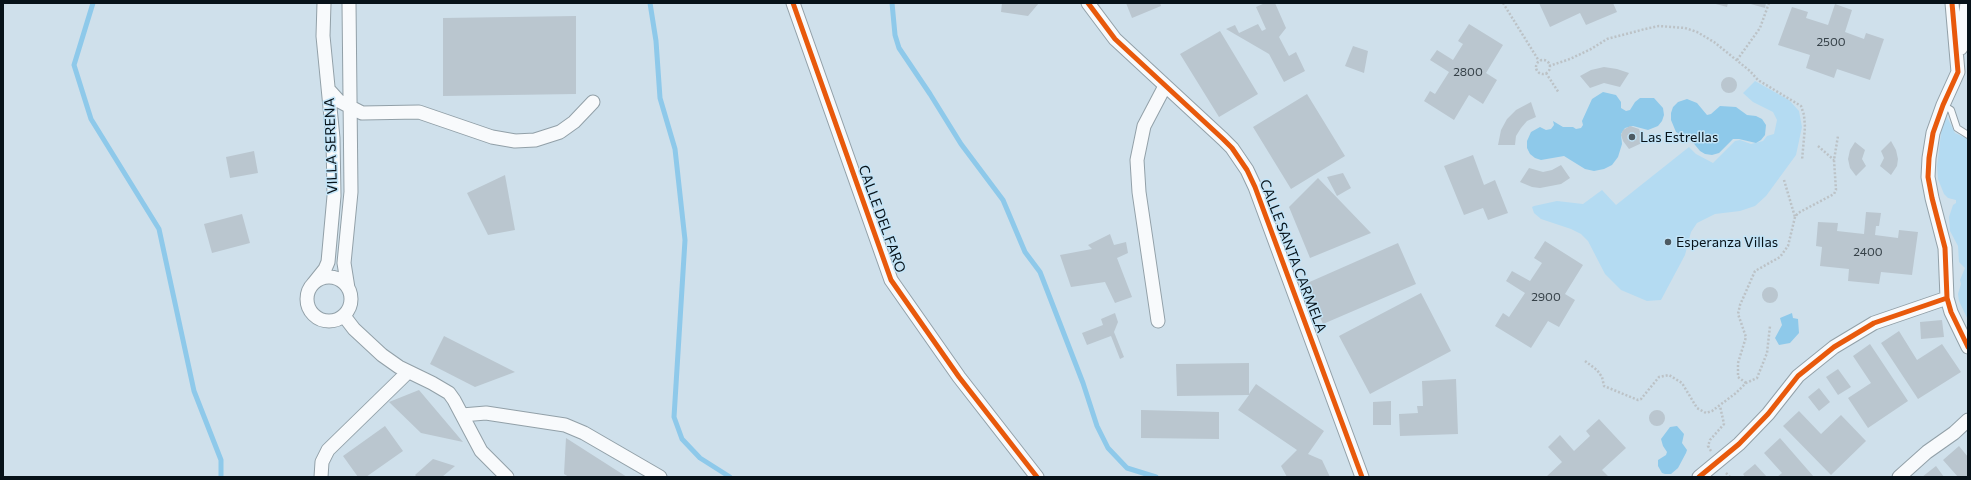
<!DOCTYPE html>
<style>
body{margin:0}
#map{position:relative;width:1971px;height:480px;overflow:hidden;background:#cfe0eb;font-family:Commissioner,sans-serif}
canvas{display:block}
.frame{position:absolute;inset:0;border:4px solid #071219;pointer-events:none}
</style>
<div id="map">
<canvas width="1971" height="480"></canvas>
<div class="frame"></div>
</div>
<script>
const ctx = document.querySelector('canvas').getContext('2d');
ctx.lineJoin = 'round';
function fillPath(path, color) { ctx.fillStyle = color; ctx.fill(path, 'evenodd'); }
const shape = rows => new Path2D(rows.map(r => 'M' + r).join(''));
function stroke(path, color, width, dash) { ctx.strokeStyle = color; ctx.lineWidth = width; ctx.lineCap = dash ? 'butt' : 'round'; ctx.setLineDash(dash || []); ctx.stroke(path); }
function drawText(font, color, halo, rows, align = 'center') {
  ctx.font = font + ' Commissioner,sans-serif'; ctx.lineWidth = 3; ctx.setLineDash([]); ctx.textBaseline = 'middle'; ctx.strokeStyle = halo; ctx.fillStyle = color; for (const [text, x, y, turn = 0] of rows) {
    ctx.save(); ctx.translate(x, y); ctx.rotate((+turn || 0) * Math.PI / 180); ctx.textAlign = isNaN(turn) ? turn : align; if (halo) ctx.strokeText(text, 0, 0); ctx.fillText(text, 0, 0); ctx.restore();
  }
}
const green = shape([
 [1755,81,1789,100,1799,111,1802,127,1796,155,1766,196,1755,206,1740,211,1715,214,1697,223,1691,232,1685,255,1661,300,1647,301,1621,290,1605,274,1588,241,1581,234,1571,229,1541,219,1534,213,1532,207,1534,206,1557,201,1583,204,1602,190,1616,205,1689,147,1696,154,1713,163,1735,141,1740,140,1751,144,1763,141,1767,136,1774,134,1777,120,1773,112,1753,102,1743,93],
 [1947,117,1955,133,1968,139,1968,320,1959,301,1958,294,1961,284,1960,280,1965,268,1959,262,1958,246,1950,231,1949,217,1953,205,1956,203,1956,200,1948,198,1944,194,1938,179,1937,166,1942,126,1944,118]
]);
const water = shape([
 [1603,92,1616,95,1621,102,1621,108,1626,111,1630,110,1635,102,1640,98,1654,98,1663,108,1664,115,1662,121,1658,126,1648,130,1633,126,1625,128,1621,134,1622,144,1618,157,1612,165,1604,169,1594,171,1585,169,1564,156,1541,160,1535,158,1530,154,1527,148,1527,141,1531,132,1540,127,1546,130,1551,129,1554,125,1553,121,1563,127,1573,127,1576,129,1581,128,1583,125,1582,121,1592,99],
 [1687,99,1697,103,1707,115,1711,114,1720,106,1736,107,1747,115,1756,116,1762,119,1766,125,1765,135,1761,140,1756,143,1739,139,1733,139,1719,153,1712,155,1705,154,1700,151,1691,140,1676,132,1671,120,1671,113,1673,107,1678,102],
 [1792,313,1793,318,1798,319,1799,333,1790,343,1779,345,1775,338,1782,325,1780,318],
 [1677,426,1684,434,1682,443,1687,450,1686,453,1678,468,1671,474,1665,474,1662,473,1658,466,1658,460,1666,455,1667,452,1663,446,1661,439,1670,427]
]);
const stream = shape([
 [93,3,74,65,91,119,159,229,194,391,221,460,221,477],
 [650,3,656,41,660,98,675,149,685,240,674,417,682,439,700,458,730,477],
 [892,3,895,35,899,48,930,94,961,144,1003,200,1025,252,1040,272,1083,383,1097,426,1108,448,1127,468,1156,477]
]);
const building = shape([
 [1002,3,1039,3,1028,16,1001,12],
 [1126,3,1160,3,1161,6,1132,18],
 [1265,3,1275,3,1286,28,1279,37,1289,56,1296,52,1305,71,1284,82,1269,54,1226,29,1235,25,1239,33,1258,24,1262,31,1266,29,1256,7],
 [1539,3,1613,3,1617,12,1586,25,1580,13,1550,27],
 [1712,3,1728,3,1727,7],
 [1747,3,1766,3,1765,8],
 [1835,4,1852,10,1845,32,1864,39,1866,33,1884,39,1870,80,1837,69,1834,78,1806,68,1810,55,1778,45,1792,7,1808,12,1806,18,1828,25],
 [576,16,576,94,443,96,443,18],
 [1469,24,1503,45,1486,73,1497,80,1483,104,1469,95,1454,120,1424,101,1430,91,1435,94,1449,72,1430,60,1437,50,1453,60,1463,44,1458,41],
 [1220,31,1258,94,1219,117,1180,54],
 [1353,46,1368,51,1364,73,1345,66],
 [1604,67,1617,69,1629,73,1620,87,1604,83,1590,88,1580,76,1591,70],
 '1721 85a8 8 0 1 1 16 0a8 8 0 1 1-16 0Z',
 [1307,94,1345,156,1291,189,1253,127],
 [1531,102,1536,117,1527,121,1521,128,1516,136,1515,145,1498,145,1501,130,1507,119,1516,110],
 [1630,126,1639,129,1644,142,1629,149,1623,141,1621,135,1623,130],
 [1891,141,1896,150,1898,159,1897,166,1891,175,1880,166,1884,158,1881,151],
 [1855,142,1865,150,1862,159,1866,166,1856,176,1850,168,1848,159,1850,150],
 [254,151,258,173,230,178,226,157],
 [1473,155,1484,185,1495,180,1508,213,1488,220,1483,208,1464,215,1444,166],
 [1561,165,1570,178,1561,184,1540,188,1532,187,1520,182,1529,168,1543,172,1552,170],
 [1343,173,1351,188,1337,196,1327,177],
 [505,175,515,230,488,235,467,193],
 [1318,178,1371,233,1310,258,1289,207],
 [1866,212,1881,213,1879,226,1876,226,1875,235,1898,238,1899,230,1918,232,1912,275,1881,272,1879,284,1848,281,1849,269,1820,266,1822,247,1816,246,1818,222,1838,223,1837,231,1864,234],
 [242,214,250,243,212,253,204,224],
 [1110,234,1114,245,1126,242,1128,253,1117,258,1132,297,1115,303,1105,282,1071,287,1060,255,1092,249,1088,245],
 [1545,241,1583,265,1565,294,1575,300,1559,327,1548,321,1531,348,1495,326,1503,313,1509,317,1525,293,1506,281,1512,271,1530,281,1542,263,1534,258],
 [1398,243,1416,284,1323,324,1305,284],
 '1762 295a8 8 0 1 1 16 0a8 8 0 1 1-16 0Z',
 [1421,293,1451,351,1370,394,1339,336],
 [1115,313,1118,322,1114,332,1124,357,1120,359,1111,336,1087,345,1082,333,1103,325,1101,319],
 [1942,320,1944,337,1921,339,1920,322],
 [1899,331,1917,360,1942,344,1961,372,1918,399,1881,343],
 [444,336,515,372,475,387,430,364],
 [1870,344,1908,401,1868,428,1848,398,1871,383,1853,356],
 [1249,363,1249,394,1256,384,1324,431,1308,454,1322,460,1330,477,1287,477,1281,466,1297,450,1238,410,1249,395,1177,396,1176,364],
 [1838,369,1851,387,1838,395,1826,377],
 [1456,379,1458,434,1400,436,1399,414,1418,413,1417,406,1423,406,1422,381],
 [1819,388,1830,402,1819,411,1808,397],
 [419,390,463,442,421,433,389,402],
 [1391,401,1391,425,1373,425,1373,402],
 '1649 418a8 8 0 1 1 16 0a8 8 0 1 1-16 0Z',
 [1141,410,1219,412,1219,439,1141,438],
 [1799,411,1821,434,1841,415,1866,441,1831,475,1783,426],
 [1599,419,1626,448,1602,470,1609,477,1546,477,1562,462,1548,447,1560,435,1574,451,1590,436,1586,431],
 [385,426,403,451,366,477,358,477,343,456],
 [566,438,627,477,569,477,564,474],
 [1780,438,1814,477,1777,477,1782,473,1764,453],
 [1959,446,1968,457,1968,477,1958,477,1943,460],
 [433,459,455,466,442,477,417,477,415,475],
 [1755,464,1767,477,1745,477,1743,474],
 [1936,466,1944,477,1922,477]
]);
const path = shape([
 [1503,3,1539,61],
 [1737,60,1760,28,1769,3],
 '1536 67a7 7 0 1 1 14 0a7 7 0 1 1-14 0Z',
 [1549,66,1570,59,1591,49,1607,39,1645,29,1659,26,1685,28,1697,32,1714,42,1750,71,1758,80,1801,106,1804,115,1805,127,1802,160],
 [1546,73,1559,93],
 [1818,146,1834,160],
 [1784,180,1795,217],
 [1585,361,1597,370,1602,377,1604,386,1638,400,1641,399,1659,377,1669,375,1682,383,1697,408,1706,413,1712,411,1736,393,1746,383,1757,378,1767,353,1770,326],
 [1746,383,1738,377,1738,363,1746,337,1738,314,1740,305,1755,271,1780,257,1788,246,1795,217,1798,213,1834,194,1836,190,1834,160,1838,136],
 [1711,451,1708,446,1710,440,1724,424,1720,406],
 [1726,473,1730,477]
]);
const service = shape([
 [1943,105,1951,110,1957,128,1968,135]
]);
const minor = shape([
 [793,3,891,280,959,377,1037,477],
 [1088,3,1115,39,1223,139,1232,148,1247,170,1255,187,1362,477],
 [1952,3,1958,72,1943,105,1933,133,1929,158,1928,177,1932,198,1945,248,1947,298,1951,312,1968,347],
 [1961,48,1967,3],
 [329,90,339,101,362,113,419,112,492,137,515,141,535,140,560,132,574,122,593,102],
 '307 299a22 22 0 1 1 44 0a22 22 0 1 1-44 0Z',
 [313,284,325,269,328,262,334,196,333,138,323,36,324,3],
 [348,288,344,263,351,192,349,3],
 [344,316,354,329,382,355,399,367,432,383,449,393,454,400,481,451,507,477],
 [1158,321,1139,192,1137,160,1144,126,1165,86],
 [462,415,486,413,565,425,584,433,660,477],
 [321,477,322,462,328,450,408,372],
 [1699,477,1739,444,1768,414,1798,376,1834,347,1874,323,1947,298],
 [1899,477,1927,452,1954,433,1968,420]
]);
const cycleway = shape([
 [793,3,891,280,959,377,1037,477],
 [1088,3,1115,39,1223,139,1232,148,1247,170,1255,187,1362,477],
 [1952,3,1958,72,1943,105,1933,133,1929,158,1928,177,1932,198,1945,248,1947,298,1951,312,1968,347],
 [1699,477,1739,444,1768,414,1798,376,1834,347,1874,323,1947,298]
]);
const markers = [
 [1632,137,4,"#4d5a62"],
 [1668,242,4,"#4d5a62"]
];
const numberNames = [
 ["2500",1831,42],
 ["2800",1468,72],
 ["2400",1868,252],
 ["2900",1546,297]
];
const poiNames = [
 ["Las Estrellas",1640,137],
 ["Esperanza Villas",1676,242]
];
const streetNames = [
 ["VILLA SERENA",331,146,-92],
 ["CALLE DEL FARO",882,219,70],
 ["CALLE SANTA CARMELA",1293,256,69]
];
fillPath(green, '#b4dbf2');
fillPath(water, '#8ec9ea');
stroke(stream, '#8ec9ea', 5);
fillPath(building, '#bac6cf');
stroke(service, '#92a0a8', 8);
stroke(minor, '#92a0a8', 15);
stroke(path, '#bcc2c6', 2.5, [2, 2]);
stroke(service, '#f8fafc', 6);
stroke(minor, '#f8fafc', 13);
stroke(cycleway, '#e8590c', 5);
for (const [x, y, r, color] of markers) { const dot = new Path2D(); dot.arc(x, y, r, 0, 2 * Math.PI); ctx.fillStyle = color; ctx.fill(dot); stroke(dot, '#c3e4f7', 1.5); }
drawText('12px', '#364148', null, numberNames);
drawText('14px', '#071219', '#c3e4f7', poiNames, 'left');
drawText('14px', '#071219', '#c3e4f7', streetNames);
</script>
